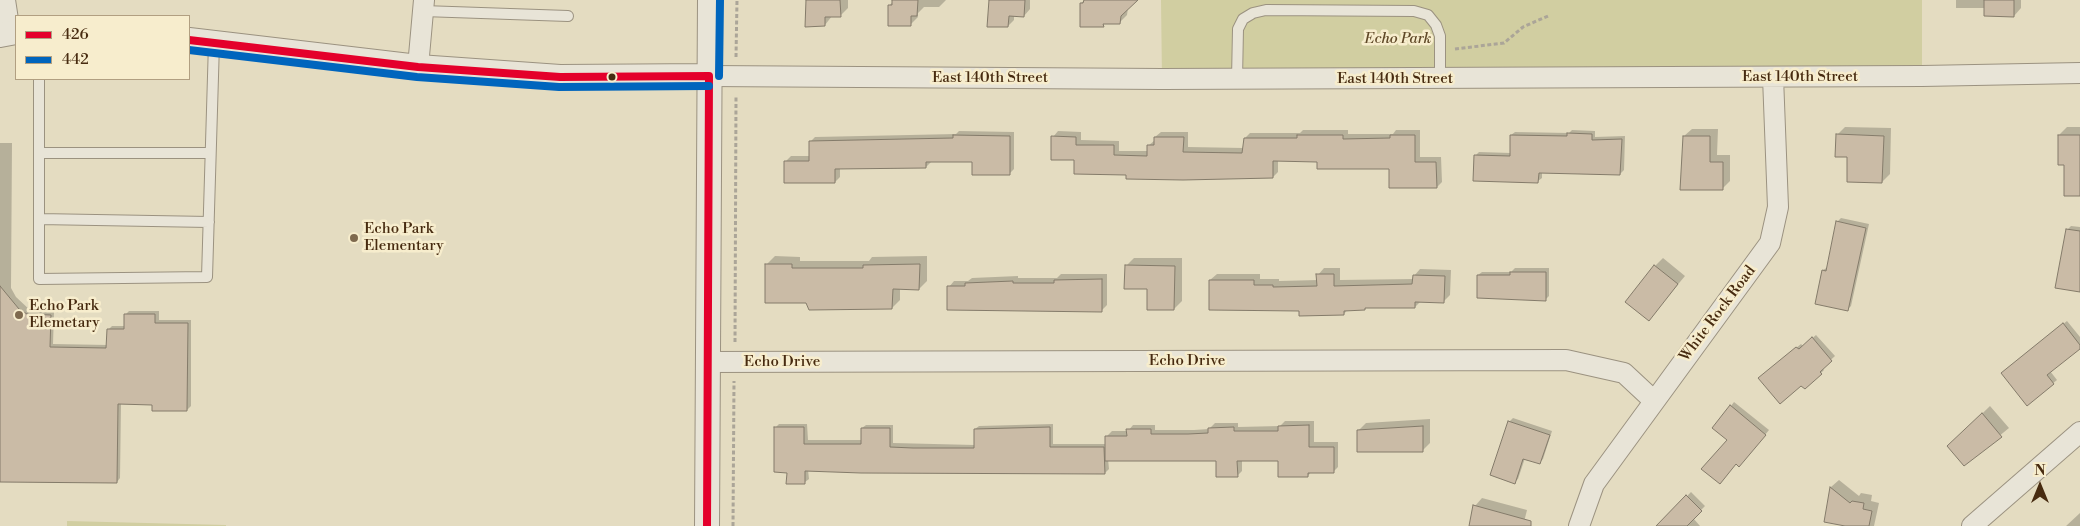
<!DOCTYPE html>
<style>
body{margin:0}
#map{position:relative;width:2080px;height:526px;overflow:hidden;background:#e4dcc1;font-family:"Libre Bodoni",serif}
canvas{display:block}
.legend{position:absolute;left:15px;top:15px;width:175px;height:65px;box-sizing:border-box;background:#f7edcd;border:1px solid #b19f81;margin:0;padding:6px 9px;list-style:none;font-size:15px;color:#472b10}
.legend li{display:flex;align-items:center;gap:10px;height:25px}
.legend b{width:25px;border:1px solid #b19f81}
.north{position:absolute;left:2015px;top:461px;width:50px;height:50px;-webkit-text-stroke:4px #f7edcd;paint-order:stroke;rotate:0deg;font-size:14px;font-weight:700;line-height:20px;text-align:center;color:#472b10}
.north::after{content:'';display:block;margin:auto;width:18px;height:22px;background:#472b10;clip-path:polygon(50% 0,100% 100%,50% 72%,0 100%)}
</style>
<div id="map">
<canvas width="2080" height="526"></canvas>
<ul class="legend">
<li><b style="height:6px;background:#e4002b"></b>426</li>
<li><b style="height:6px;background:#0065bd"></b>442</li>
</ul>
<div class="north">N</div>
</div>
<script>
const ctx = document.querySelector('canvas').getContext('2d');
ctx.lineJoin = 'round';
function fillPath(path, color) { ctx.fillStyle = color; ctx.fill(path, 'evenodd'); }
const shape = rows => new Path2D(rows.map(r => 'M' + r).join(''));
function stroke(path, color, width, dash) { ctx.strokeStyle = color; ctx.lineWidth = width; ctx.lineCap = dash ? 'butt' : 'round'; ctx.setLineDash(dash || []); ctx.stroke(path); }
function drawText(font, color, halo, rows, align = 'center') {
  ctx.font = font + ' "Libre Bodoni",serif'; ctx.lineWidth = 5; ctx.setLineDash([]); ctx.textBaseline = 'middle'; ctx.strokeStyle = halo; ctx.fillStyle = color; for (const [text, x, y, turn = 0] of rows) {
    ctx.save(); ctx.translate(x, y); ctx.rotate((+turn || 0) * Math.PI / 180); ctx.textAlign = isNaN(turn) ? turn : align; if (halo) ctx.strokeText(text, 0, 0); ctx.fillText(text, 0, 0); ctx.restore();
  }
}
const green = shape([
 [1161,0,1922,0,1922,76,1162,79],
 [67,521,226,525,226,526,67,526]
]);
const shadow = shape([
 [807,0,848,0,848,8,840,16,832,16,825,25],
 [894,0,946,0,939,7,924,7,918,13,918,17,910,25,889,6],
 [991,0,1030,0,1030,9,1024,16,1014,15,1014,20,1008,26],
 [1085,0,1136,0,1128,8,1127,15,1119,23,1106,22,1103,25,1081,3],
 [1956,0,2021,0,2021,8,2014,16,1985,8,1956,8],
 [1845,127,1891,128,1890,174,1882,182,1849,156,1837,135],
 [2067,127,2080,127,2080,194,2065,164,2059,135],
 [1692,129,1718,129,1717,155,1730,155,1730,181,1722,189,1684,136],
 [1303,130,1348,130,1348,134,1393,134,1396,130,1420,130,1420,157,1441,157,1442,182,1437,187,1391,168,1318,161,1278,160,1278,172,1273,177,1128,174,1075,159,1053,137,1058,131,1081,132,1081,140,1119,141,1119,151,1148,151,1148,146,1155,140,1155,137,1161,132,1188,132,1188,147,1244,148,1245,138,1250,133,1300,133],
 [1572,130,1595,131,1595,137,1625,136,1624,170,1620,174,1542,172,1542,178,1538,181,1475,156,1479,152,1511,153,1511,135,1515,132,1569,133],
 [959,131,1014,132,1014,169,1009,174,973,161,932,161,926,167,840,168,840,177,835,182,786,161,791,156,810,156,810,142,815,137,956,134],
 [0,143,12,143,11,288,16,297,31,311,54,312,53,344,108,345,108,330,112,326,126,326,126,314,129,311,159,311,159,320,191,320,191,406,187,410,153,404,121,403,120,478,117,482,0,481],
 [1841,218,1869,224,1851,306,1848,309,1823,270,1828,267,1837,222],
 [2071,226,2080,227,2080,291,2067,230],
 [775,256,800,257,800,261,869,261,872,257,927,256,927,281,919,289,900,288,900,300,892,308,807,302,767,264],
 [1134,258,1182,258,1182,301,1174,309,1126,266],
 [1663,258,1685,276,1649,319,1655,266],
 [1324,268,1340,268,1340,280,1414,279,1414,276,1420,269,1451,270,1450,295,1444,301,1421,301,1415,307,1367,307,1365,309,1348,309,1344,314,1300,309,1210,280,1217,274,1260,274,1260,279,1279,279,1279,281,1318,280,1318,275],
 [1515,268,1549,268,1549,296,1545,300,1478,275,1482,272,1511,272],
 [1061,274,1107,274,1107,305,1101,311,949,287,954,281,968,281,972,278,1018,276,1018,278,1057,278],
 [2067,321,2080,337,2080,347,2050,371,2057,380,2027,404,2006,369],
 [1816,335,1835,356,1822,368,1824,370,1821,373,1802,384,1763,375,1801,344,1803,346],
 [1734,402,1769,430,1743,462,1736,463,1729,440,1731,406],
 [1990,406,2009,428,1965,464,1957,438],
 [1513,418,1552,431,1543,459,1539,463,1525,458,1518,479,1514,482,1509,422],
 [1430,419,1430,443,1422,451,1358,431,1366,423],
 [1285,421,1314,421,1314,442,1338,442,1338,467,1333,472,1311,472,1308,476,1280,459,1242,460,1242,471,1237,476,1217,459,1108,459,1109,469,1105,473,808,470,809,479,805,482,788,472,775,428,779,424,807,424,808,440,862,440,862,428,866,425,893,425,893,443,975,445,975,429,979,426,1053,424,1053,444,1107,444,1107,436,1112,431,1128,431,1133,425,1155,425,1155,430,1194,430,1209,429,1215,423,1238,423,1238,427,1280,426],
 [1839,480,1859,496,1861,493,1872,495,1871,501,1879,503,1874,526,1847,526,1825,521,1831,487],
 [1691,492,1705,506,1693,518,1700,526,1658,526],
 [1482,498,1527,510,1523,526,1470,526,1475,506],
 [2080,513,2080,526,2066,526]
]);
const building = shape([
 [806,0,840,0,841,17,825,17,825,26,805,27,806,0],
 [892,0,918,0,917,16,911,16,911,26,888,26,888,5,892,5,892,0],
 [989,0,1025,0,1024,17,1009,16,1008,27,987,27,989,0],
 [1084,0,1138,0,1121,16,1120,24,1103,24,1104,27,1080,27,1080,3,1083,3,1084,0],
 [1984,0,2014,0,2014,17,1984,16,1984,0],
 [1567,133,1592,134,1592,140,1622,139,1620,175,1539,173,1538,183,1473,181,1474,155,1510,156,1510,135,1567,136,1567,133],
 [1836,134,1884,136,1882,183,1847,182,1847,157,1835,157,1836,134],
 [953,135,1010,136,1010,175,972,175,972,162,926,162,926,168,835,169,835,183,784,183,784,161,809,161,809,141,953,138,953,135],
 [1297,135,1343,135,1343,139,1390,138,1390,135,1415,135,1415,162,1436,162,1437,188,1389,188,1389,169,1317,169,1317,162,1273,161,1273,178,1183,180,1126,179,1126,175,1074,174,1074,160,1051,160,1051,136,1076,137,1076,145,1114,145,1114,155,1147,156,1147,145,1154,145,1154,137,1184,137,1183,152,1242,153,1244,138,1297,138,1297,135],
 [2058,135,2080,135,2080,196,2064,196,2064,165,2058,165,2058,135],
 [1683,136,1710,136,1710,162,1723,162,1723,190,1680,190,1683,136],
 [1836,221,1866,228,1848,311,1815,304,1822,270,1826,271,1836,221],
 [2066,229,2080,231,2080,292,2055,288,2066,229],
 [765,264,792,264,792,268,863,268,863,265,920,264,919,290,893,289,892,309,809,310,806,303,765,303,765,264],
 [1125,265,1175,266,1174,310,1147,310,1147,289,1124,289,1125,265],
 [1654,265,1678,284,1649,321,1625,302,1654,265],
 [1510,272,1546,272,1546,301,1477,298,1477,275,1510,275,1510,272],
 [1316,274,1334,274,1334,286,1412,284,1413,275,1445,276,1444,303,1415,302,1415,308,1365,308,1365,310,1344,311,1344,315,1299,316,1299,311,1209,310,1209,280,1254,280,1254,285,1273,285,1273,287,1317,286,1316,274],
 [1102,279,1102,312,947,310,947,286,965,286,965,283,1013,281,1013,283,1054,283,1054,280,1102,279],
 [0,286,19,309,27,314,51,315,50,347,106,348,107,329,124,329,124,314,155,314,155,323,188,323,187,411,152,411,152,405,118,404,117,483,0,482,0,286],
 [2063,323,2080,345,2080,349,2047,375,2054,384,2027,406,2001,373,2063,323],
 [1812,337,1832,361,1820,372,1822,374,1805,389,1801,386,1780,404,1758,378,1796,347,1799,349,1812,337],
 [1730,405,1766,435,1739,467,1736,464,1720,484,1701,469,1727,440,1712,428,1730,405],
 [1982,413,2002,437,1964,466,1947,446,1982,413],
 [1508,421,1550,435,1540,464,1523,459,1515,484,1490,475,1508,421],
 [1309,425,1309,447,1334,447,1334,473,1308,473,1308,477,1278,477,1278,461,1237,461,1238,477,1216,477,1216,461,1105,461,1105,436,1127,436,1126,429,1151,429,1151,434,1188,434,1208,433,1208,428,1234,427,1234,431,1278,431,1278,426,1309,425],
 [1423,426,1423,452,1357,452,1357,430,1423,426],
 [774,427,804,427,804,444,861,444,861,428,890,428,890,447,913,448,974,448,974,429,1050,427,1050,447,1104,447,1105,474,861,473,805,471,805,484,786,484,787,473,774,472,774,427],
 [1830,487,1850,503,1852,501,1864,503,1863,509,1872,511,1869,526,1845,526,1824,522,1830,487],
 [1686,495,1702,511,1687,526,1656,526,1686,495],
 [1473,505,1531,521,1531,526,1469,526,1473,505]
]);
const path = shape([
 [1455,49,1504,43,1523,27,1548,16],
 [736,57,737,0],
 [735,342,736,96],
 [733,526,734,381]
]);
const service = shape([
 [423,11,568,16],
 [39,79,39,279,207,277,214,43],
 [1237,79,1238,29,1243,19,1253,13,1266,10,1414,11,1428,15,1436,25,1440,36,1440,78],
 [39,153,210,153],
 [39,219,209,222]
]);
const minor = shape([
 [5,0,10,33],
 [418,67,424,0],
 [709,76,1162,79,1922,76,2080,73],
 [708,362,1566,360,1624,373,1653,400],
 [1579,526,1594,484,1770,243,1778,207,1773,77],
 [1972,526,2080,432]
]);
const tertiary = shape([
 [0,35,16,32],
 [189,40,418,67,560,77,709,76],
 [707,526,710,0]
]);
const bus1 = shape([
 [189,40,418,67,560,77,709,76],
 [707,526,709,76]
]);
const bus2 = shape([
 [189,50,417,77,559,87,709,86],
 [719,76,720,0]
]);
const markers = [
 [612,77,4.5,"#472b10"],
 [354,238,5,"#7e694e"],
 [19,315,5,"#7e694e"]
];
const parkNames = [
 ["Echo Park",1398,39]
];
const streetNames = [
 ["East 140th Street",1800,77],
 ["East 140th Street",990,78],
 ["East 140th Street",1395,79],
 ["White Rock Road",1718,314,-53],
 ["Echo Drive",1187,361],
 ["Echo Drive",782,362]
];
const poiNames = [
 ["Echo Park",364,229],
 ["Elementary",364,246],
 ["Echo Park",29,306],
 ["Elemetary",29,323]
];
fillPath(green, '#d1cea1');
fillPath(shadow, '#0003');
fillPath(building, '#cabba6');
stroke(building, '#847b6a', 1);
stroke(service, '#9b9280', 12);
stroke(minor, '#9b9280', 22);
stroke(tertiary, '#9b9280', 26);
stroke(path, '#aba598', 3, [4, 2.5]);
stroke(service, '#e8e4d7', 10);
stroke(minor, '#e8e4d7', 20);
stroke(tertiary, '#e8e4d7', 24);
stroke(bus1, '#e4002b', 8);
stroke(bus2, '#0065bd', 8);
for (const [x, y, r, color] of markers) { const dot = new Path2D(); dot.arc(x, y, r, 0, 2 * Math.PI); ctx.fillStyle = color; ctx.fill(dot); stroke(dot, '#f7edcd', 2); }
drawText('italic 15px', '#604928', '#f7edcd', parkNames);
drawText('15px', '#472b10', '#f7edcd', streetNames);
drawText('15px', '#472b10', '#f7edcd', poiNames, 'left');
</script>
